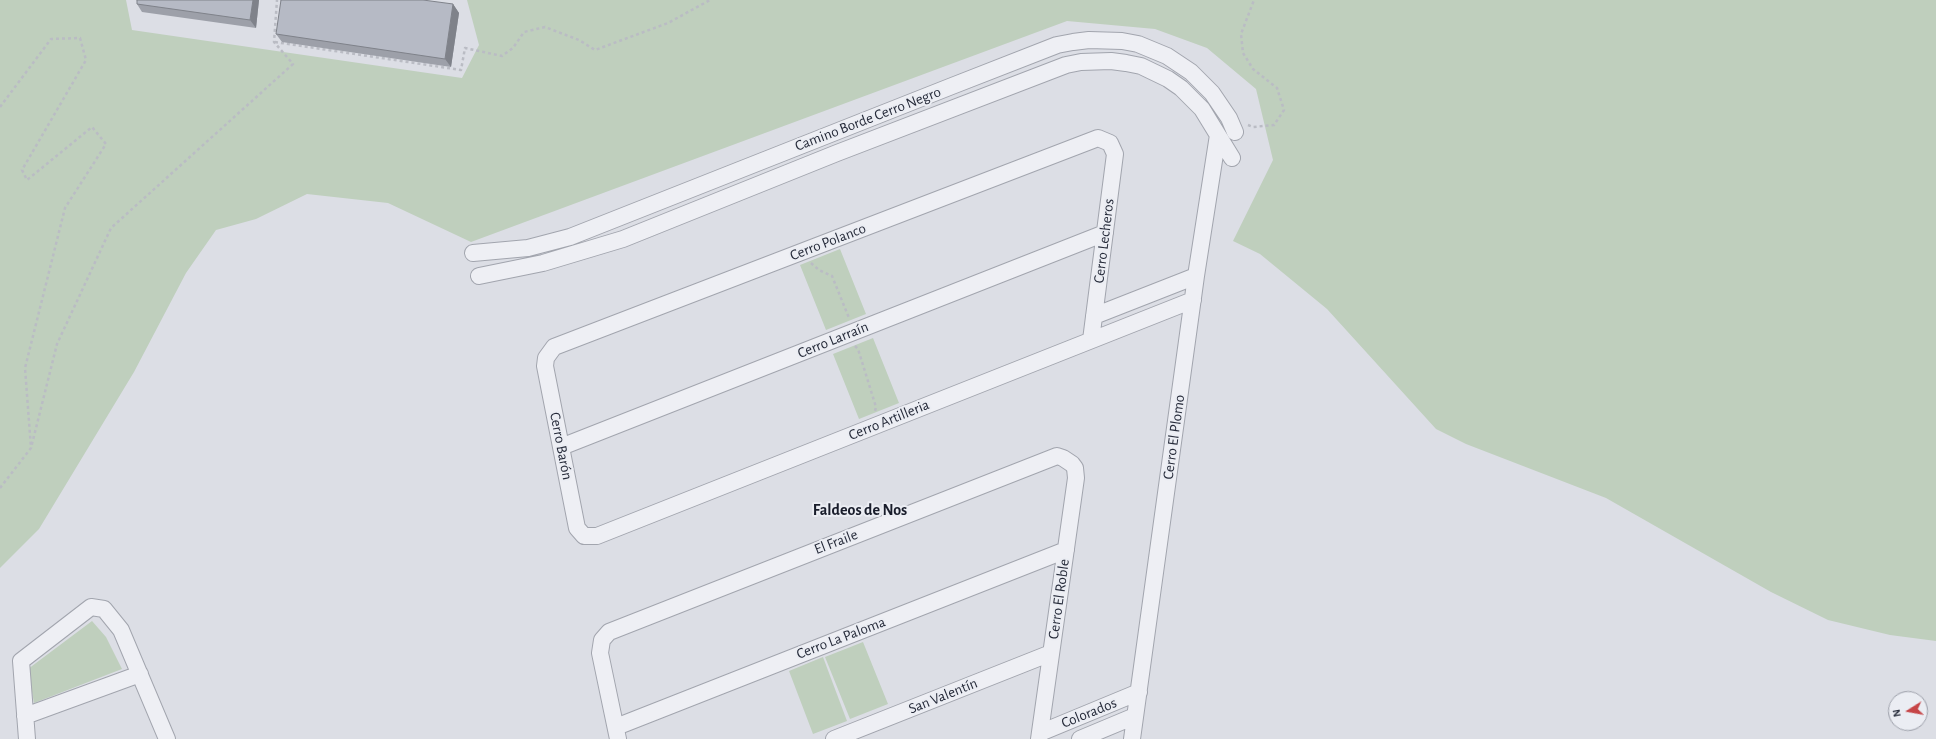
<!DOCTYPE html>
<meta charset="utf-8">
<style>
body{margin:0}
#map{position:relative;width:1936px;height:739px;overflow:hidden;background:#dcdee5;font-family:"Alegreya Sans",sans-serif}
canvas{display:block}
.north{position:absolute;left:1888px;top:691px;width:40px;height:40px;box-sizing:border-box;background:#ebedf3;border:1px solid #9c9fa9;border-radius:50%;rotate:259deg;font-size:11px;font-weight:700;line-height:16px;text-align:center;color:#262b3a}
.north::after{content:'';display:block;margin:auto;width:14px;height:18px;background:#c64547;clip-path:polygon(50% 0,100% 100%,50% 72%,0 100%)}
</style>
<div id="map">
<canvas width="1936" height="739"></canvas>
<div class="north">N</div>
</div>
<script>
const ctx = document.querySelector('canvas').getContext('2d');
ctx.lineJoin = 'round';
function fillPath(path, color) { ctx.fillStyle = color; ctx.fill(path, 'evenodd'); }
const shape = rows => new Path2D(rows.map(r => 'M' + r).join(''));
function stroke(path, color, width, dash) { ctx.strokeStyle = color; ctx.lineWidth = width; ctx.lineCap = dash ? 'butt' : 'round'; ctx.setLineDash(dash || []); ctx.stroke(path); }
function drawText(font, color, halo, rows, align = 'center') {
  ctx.font = font + ' "Alegreya Sans",sans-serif'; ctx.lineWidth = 4; ctx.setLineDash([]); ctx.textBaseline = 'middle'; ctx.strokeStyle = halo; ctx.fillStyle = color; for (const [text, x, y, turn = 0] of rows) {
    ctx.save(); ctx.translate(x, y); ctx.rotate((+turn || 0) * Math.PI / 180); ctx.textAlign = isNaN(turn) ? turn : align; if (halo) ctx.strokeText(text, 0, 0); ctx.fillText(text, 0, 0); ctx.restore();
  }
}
const green = shape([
 [0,0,126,0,132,30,462,78,479,45,467,0,1936,0,1936,641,1890,635,1828,620,1771,592,1606,498,1466,444,1436,429,1327,309,1260,254,1233,241,1273,160,1256,89,1207,48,1155,29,1067,21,471,242,388,203,307,194,256,219,216,230,186,273,134,372,39,529,0,568],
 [840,249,866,314,826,330,800,265],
 [873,338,899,403,859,419,833,354],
 [92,621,106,637,122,669,34,703,28,669],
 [863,642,888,704,850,719,825,657],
 [823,657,847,721,813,734,789,671]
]);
const path = shape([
 [275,42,461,70,465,48,502,56,513,48,524,32,545,27,579,40,595,50,668,23,710,0],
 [0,107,51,39,80,38,86,60,22,170,27,180,92,127,106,144,65,208,25,368,31,448],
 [1248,125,1253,127,1274,125,1284,110,1277,88,1253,69,1243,53,1241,34,1254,0],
 [811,263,819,270,832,276,849,318],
 [855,346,858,349,876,407,875,411],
 [0,488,31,448,57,344,111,228,293,64,274,42,277,0]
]);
const minor = shape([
 [473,253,528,248,570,237,952,86,1057,45,1073,42,1089,40,1122,41,1138,44,1167,56,1191,72,1212,93,1229,118,1235,132],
 [479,276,543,263,623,239,837,153,1066,65,1081,62,1111,61,1126,63,1141,66,1168,79,1181,88,1202,109,1232,158],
 [1094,316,1196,276],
 [1091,340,1115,154,1110,143,1098,138,554,347,546,358,545,366,577,528,584,536,597,536,1193,300],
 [561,447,1105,233],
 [25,716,140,674],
 [616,727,1066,550],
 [1040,733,1139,692],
 [27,739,21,661,91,607,104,609,121,630,167,739],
 [618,739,600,653,602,640,609,632,1057,456,1063,458,1072,464,1075,468,1076,478,1039,739],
 [834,739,1051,653],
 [1080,739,1135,716],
 [1132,739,1196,276,1218,135]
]);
const wall = shape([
 [259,0,256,28,142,12,137,4],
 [453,4,459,13,451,67,282,42,276,34]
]);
const shadedWall = shape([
 [253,0,259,0,256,28,250,20],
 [453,4,459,13,451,67,445,59]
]);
const building = shape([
 [137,0,253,0,250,20,137,4,137,0],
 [281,0,423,0,453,4,445,59,276,34,281,0]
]);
const streetNames = [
 ["Camino Borde Cerro Negro",868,119,-21],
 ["Cerro Lecheros",1104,241,-83],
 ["Cerro Polanco",828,242,-21],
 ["Cerro Larraín",833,340,-22],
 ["Cerro Artilleria",889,420,-22],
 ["Cerro El Plomo",1174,437,-82],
 ["Cerro Barón",561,446,79],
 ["El Fraile",836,542,-21],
 ["Cerro El Roble",1059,599,-82],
 ["Cerro La Paloma",841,638,-21],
 ["San Valentín",943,696,-22],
 ["Colorados",1089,713,-22]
];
const neighbourhoodNames = [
 ["Faldeos de Nos",860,510]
];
fillPath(green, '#bfcfbd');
stroke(minor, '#a2a5ae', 18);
stroke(path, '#babcc4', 2.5, [3, 3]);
stroke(minor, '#eeeff4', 16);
fillPath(wall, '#9da0a9');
fillPath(shadedWall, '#7f828a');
fillPath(building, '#b6bac5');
stroke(building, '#7f828a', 1);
drawText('15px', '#262b3a', '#ebedf3', streetNames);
drawText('bold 16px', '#191d2b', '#ebedf3', neighbourhoodNames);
</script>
